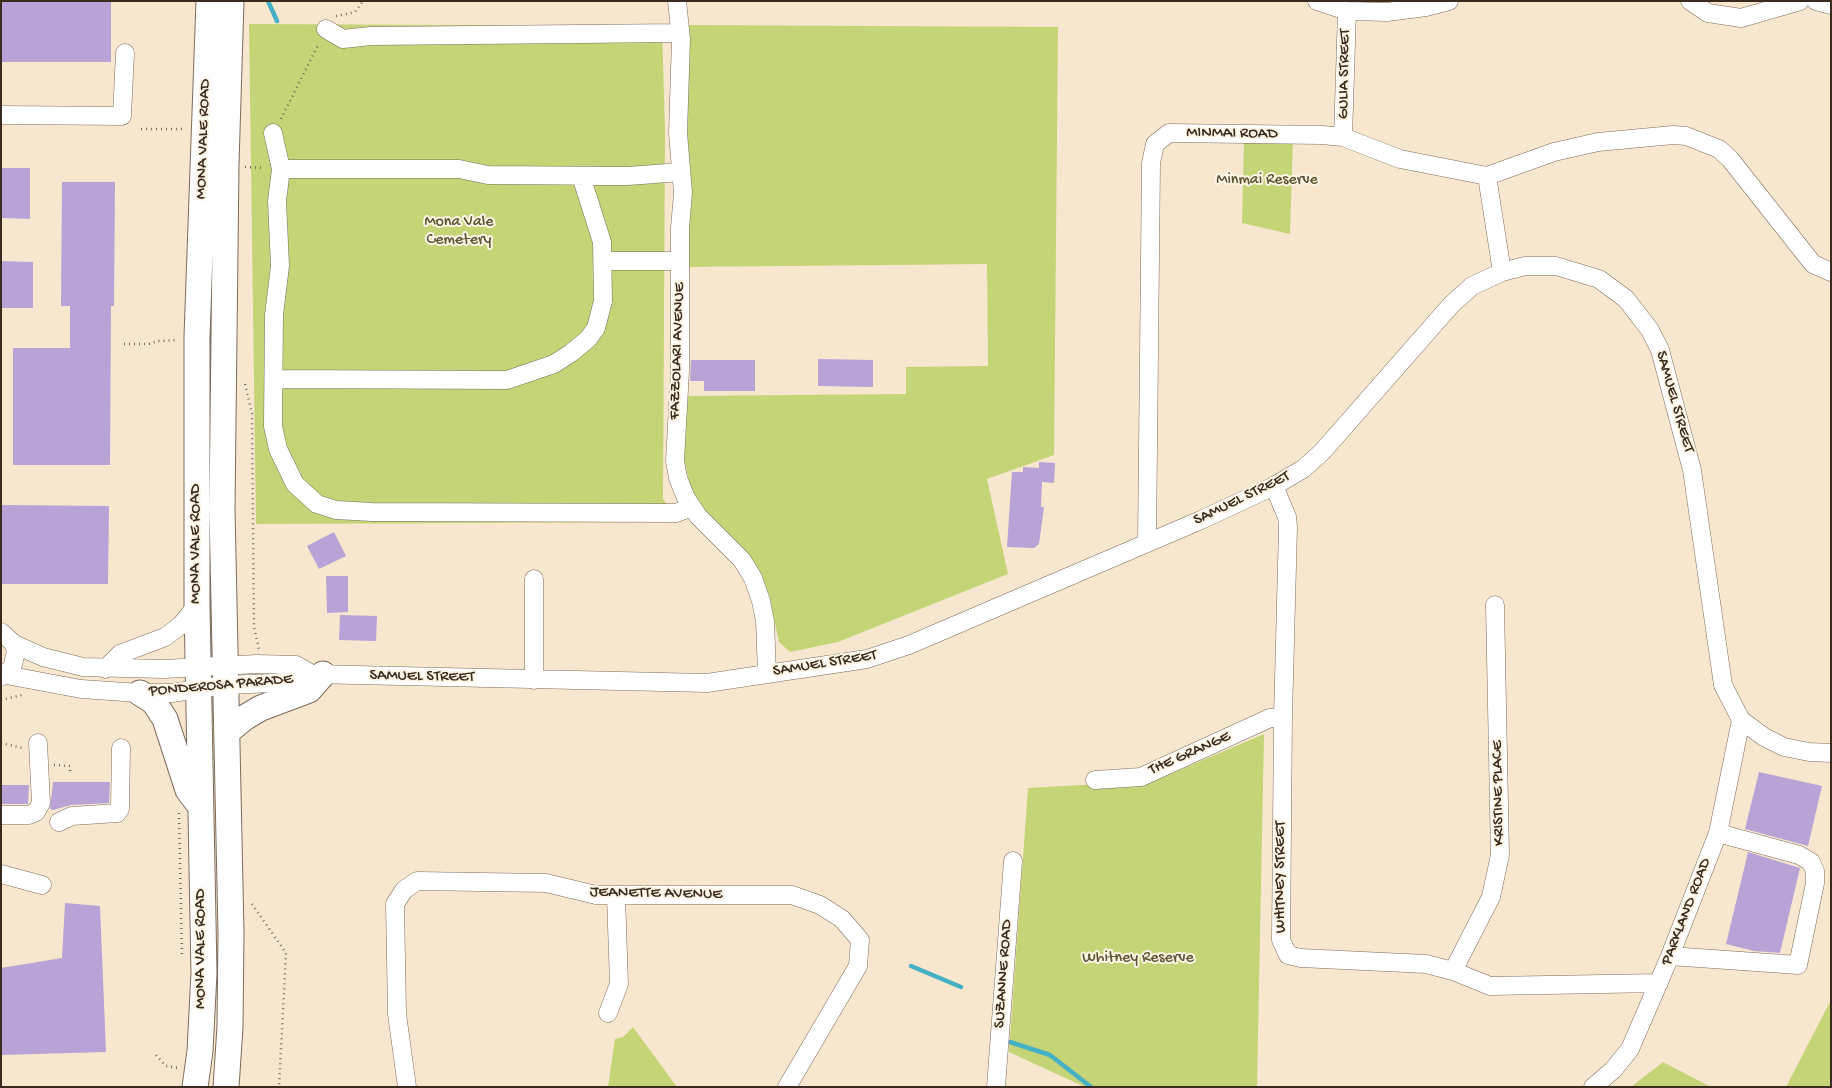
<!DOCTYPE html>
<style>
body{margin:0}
#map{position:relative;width:1832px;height:1088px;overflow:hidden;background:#f7e7cf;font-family:"Gochi Hand",sans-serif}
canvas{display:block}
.frame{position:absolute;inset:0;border:2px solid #3b2a1e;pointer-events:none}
</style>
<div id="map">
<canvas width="1832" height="1088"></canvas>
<div class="frame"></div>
</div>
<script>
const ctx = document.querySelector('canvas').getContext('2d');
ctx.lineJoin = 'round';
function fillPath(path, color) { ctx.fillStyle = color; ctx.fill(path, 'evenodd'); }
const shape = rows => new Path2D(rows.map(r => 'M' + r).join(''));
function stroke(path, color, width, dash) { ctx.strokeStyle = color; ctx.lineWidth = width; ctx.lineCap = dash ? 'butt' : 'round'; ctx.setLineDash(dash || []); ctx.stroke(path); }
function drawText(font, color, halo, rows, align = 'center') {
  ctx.font = font + ' "Gochi Hand",sans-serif'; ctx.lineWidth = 4; ctx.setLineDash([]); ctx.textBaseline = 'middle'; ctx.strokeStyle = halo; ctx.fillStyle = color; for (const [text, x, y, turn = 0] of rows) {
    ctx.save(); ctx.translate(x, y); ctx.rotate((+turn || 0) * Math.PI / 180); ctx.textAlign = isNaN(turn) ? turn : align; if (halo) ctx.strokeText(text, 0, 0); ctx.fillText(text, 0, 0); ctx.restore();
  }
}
const green = shape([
 [249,24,662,26,665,131,663,499,681,522,256,524],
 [686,25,1058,27,1054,455,987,479,1008,574,838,642,790,652,779,642,769,594,753,564,692,496,684,458,686,396,906,394,906,367,988,366,987,264,684,267],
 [1244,139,1293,139,1290,234,1242,223],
 [1264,734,1257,1087,1085,1087,1009,1052,1028,788,1154,781],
 [1831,1000,1831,1087,1786,1087],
 [633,1027,677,1087,608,1087,615,1039,623,1037],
 [1663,1062,1711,1087,1631,1087]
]);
const stream = shape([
 [268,1,277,21],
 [911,966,961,987],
 [1010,1042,1050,1055,1091,1087]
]);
const building = shape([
 [1,1,111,1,111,62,1,62],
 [1,168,30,168,30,219,1,218],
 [62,182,115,182,114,306,111,306,110,465,13,465,13,348,70,348,70,306,61,306],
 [1,261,33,262,33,308,1,308],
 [818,359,873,360,873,387,818,386],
 [691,360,755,360,755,391,704,391,704,381,690,381],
 [1039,462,1055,463,1054,483,1042,482,1041,507,1044,507,1039,544,1034,548,1007,547,1012,472,1023,472,1023,467,1039,468],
 [1,505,109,506,108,584,1,584],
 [334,532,346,556,319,569,307,546],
 [326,576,348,576,348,612,327,613],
 [340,615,377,616,376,641,339,640],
 [1759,772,1822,786,1808,846,1745,829],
 [53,782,110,782,109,803,71,805,53,810,50,809],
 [1,785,29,785,28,804,1,804],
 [1748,852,1800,868,1780,953,1754,951,1726,944],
 [65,903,100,906,106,1052,1,1055,1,968,62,958]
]);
const path = shape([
 [336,16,355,12,363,1],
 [281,119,319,43],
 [141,129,186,129],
 [245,167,264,168],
 [124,344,149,344,158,341,177,340],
 [245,384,252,414,254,627,259,649],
 [1,700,22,695],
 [1,743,22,748],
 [54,765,70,766,70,772],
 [179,813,182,957],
 [252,904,286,953,279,1087],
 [156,1055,166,1066,179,1068]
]);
const minor = shape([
 [677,1,681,39,678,133,683,193,680,228,680,371,675,461,678,478,686,498,698,516,742,560,753,578,761,601,765,621,767,674],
 [1317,1,1347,11,1387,12,1426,7,1449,1],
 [1690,1,1708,13,1741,18,1800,1],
 [1816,1,1831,5],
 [326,29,343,39,371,36,680,33],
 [1,115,122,116,125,53],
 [273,133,281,169,277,201,280,266,274,315,273,426,278,449,295,484,317,504,336,510,372,512,676,513,692,507],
 [1343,137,1347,11],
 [281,169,459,169,488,175,628,176,681,172],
 [1487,176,1554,152,1598,142,1673,135,1686,136,1719,149,1730,159,1813,264,1831,272],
 [1487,176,1502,272],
 [604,261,680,261],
 [275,379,507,380,554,364,571,353,588,339,596,328,603,301,602,242,581,176],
 [1274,486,1287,517,1288,527,1283,717,1281,940,1288,955,1301,958,1426,964,1453,971,1490,986,1659,983],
 [1147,542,1151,163,1155,144,1169,133,1322,135,1343,137,1400,159,1487,176],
 [534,579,534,680],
 [1,632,14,644,16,652,12,668,1,677],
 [14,644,43,657,83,667,164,669,257,664,296,665,312,674],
 [105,669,120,654,165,637,181,625,197,605],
 [6,675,81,689,140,693,172,693,225,685,297,682,312,674,707,683,867,659,909,645,1201,520,1274,486,1303,469,1322,452,1451,305,1472,286,1502,272,1525,266,1556,266,1599,279,1626,299,1650,330,1660,350,1692,470,1723,685,1741,720,1764,737,1784,747,1809,752,1831,753],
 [1095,780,1141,777,1270,718,1283,717],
 [1,815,29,815,36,812,41,803,38,743],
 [59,822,72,816,117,813,120,809,121,748],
 [1,874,42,885],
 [1670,956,1798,965,1815,883,1815,871,1811,862,1799,855,1718,833],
 [1453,971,1491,897,1500,855,1495,605],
 [608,1013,619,984,616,896],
 [407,1087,397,1014,395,904,404,890,417,881,546,883,596,895,792,895,820,905,842,919,860,940,858,966,787,1087],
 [996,1087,1013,861],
 [1593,1087,1613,1070,1630,1049,1670,956,1718,833,1741,720]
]);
const highway = shape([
 [140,693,154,702,165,719,188,790,197,802],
 [227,732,244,718,261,708,309,690,323,674],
 [195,1087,200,1051,204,973,197,605,197,337,209,1],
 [226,1087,230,1027,231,933,222,509,226,164,231,1]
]);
const streetNames = [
 ["GULIA STREET",1345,74,-89],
 ["MINMAI ROAD",1232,134,1],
 ["MONA VALE ROAD",204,139,-88],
 ["FAZZOLARI AVENUE",678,351,-88],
 ["SAMUEL STREET",1674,402,74],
 ["SAMUEL STREET",1242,499,-26],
 ["MONA VALE ROAD",197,544,-90],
 ["SAMUEL STREET",825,664,-9],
 ["SAMUEL STREET",422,677,1],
 ["PONDEROSA PARADE",221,686,-5],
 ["THE GRANGE",1190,754,-24],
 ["KRISTINE PLACE",1499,793,-91],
 ["WHITNEY STREET",1282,877,-90],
 ["JEANETTE AVENUE",656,894,1],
 ["PARKLAND ROAD",1687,912,-69],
 ["MONA VALE ROAD",202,949,-90],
 ["SUZANNE ROAD",1004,974,-86]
];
const parkNames = [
 ["Minmai Reserve",1267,181],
 ["Mona Vale",459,223],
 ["Cemetery",459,241],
 ["Whitney Reserve",1138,959]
];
fillPath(green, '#c5d476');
stroke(stream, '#46b1c5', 4.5);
fillPath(building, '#b8a3d7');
stroke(minor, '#7d6c5c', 19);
stroke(highway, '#7d6c5c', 27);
stroke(path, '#7d6c5c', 2.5, [1, 4]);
stroke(minor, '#fff', 18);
stroke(highway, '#fff', 25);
drawText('16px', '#3b2a1e', '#fcf5e5', streetNames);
drawText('16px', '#5e5434', '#fcf5e5', parkNames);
</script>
